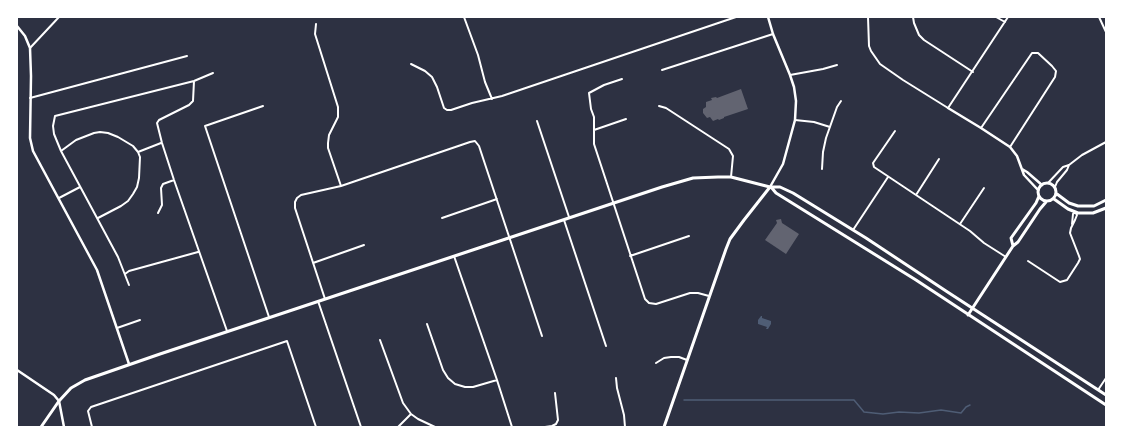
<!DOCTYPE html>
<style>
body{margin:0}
#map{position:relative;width:1123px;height:444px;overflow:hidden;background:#2d3142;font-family:"Public Sans",sans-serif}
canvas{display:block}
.frame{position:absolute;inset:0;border:18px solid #fff;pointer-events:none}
</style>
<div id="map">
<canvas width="1123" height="444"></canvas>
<div class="frame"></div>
</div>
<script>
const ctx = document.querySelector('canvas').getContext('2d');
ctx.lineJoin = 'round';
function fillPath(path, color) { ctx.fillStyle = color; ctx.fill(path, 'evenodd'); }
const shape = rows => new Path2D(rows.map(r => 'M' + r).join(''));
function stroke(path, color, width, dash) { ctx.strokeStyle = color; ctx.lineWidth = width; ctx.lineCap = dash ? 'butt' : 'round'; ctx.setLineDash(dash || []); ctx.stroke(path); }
const water = shape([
 [761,316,762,316,762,318,771,321,771,324,768,329,766,329,767,327,758,324,758,320]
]);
const stream = shape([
 [684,400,854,400,864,412,883,414,899,412,919,413,941,410,961,413,966,407,970,405]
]);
const building = shape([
 [741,89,748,109,724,117,724,118,719,120,718,119,713,121,710,117,707,118,703,113,703,109,706,107,706,102,712,100,711,98,716,97,717,98],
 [781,219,782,223,799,234,786,254,765,240,777,223,776,220]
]);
const minor = shape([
 [464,17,478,55,485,82,492,99],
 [868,17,869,46,871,51,880,64,903,80,948,108,1008,17],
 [913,17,914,23,919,35,924,40,973,72],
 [996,17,1005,22],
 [1099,17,1106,32],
 [316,24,315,34,338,107,338,117,329,135,328,143,328,148,341,186],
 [30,48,59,17],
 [411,64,425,71,432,77,437,87,444,108,447,110,451,110,472,103,502,96,736,17],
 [662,70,773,34],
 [790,75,823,69,837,65],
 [622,79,604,85,589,93,591,109,594,117,594,144,645,299,649,303,656,304,690,293,698,293,709,296],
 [194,81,193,101,189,105,159,120,157,123,162,143,174,180,227,331],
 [30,98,187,56],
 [263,106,205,126,269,317],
 [659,106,666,108,729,149,733,156,731,177],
 [795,120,814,122,830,127],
 [537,121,569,217],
 [981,128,1032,53,1038,53,1052,66,1056,71,1055,77,1010,147],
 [594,130,626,119],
 [895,131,873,163,874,167,970,231,984,243,1006,257],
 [61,151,76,140,94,133,100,132,108,133,118,137,133,146,138,152,140,157,139,178,137,187,133,194,128,201,121,206,98,218],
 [138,152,161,143],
 [822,169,823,152,826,138,837,107,841,101],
 [1048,183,1063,167,1069,165,1082,155,1106,142],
 [1055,187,1057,182,1067,170,1069,165],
 [916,195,939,159],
 [59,198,80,187],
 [158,213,162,205,161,188,163,184,174,180],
 [442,218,497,199],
 [564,220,606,346],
 [960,224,984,188],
 [1072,224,1073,214,1075,212],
 [853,230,888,177],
 [454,256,497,380,512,427],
 [630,256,689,236],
 [1028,261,1060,282,1067,280,1078,263,1080,259,1079,256,1070,233,1071,228,1075,220,1077,215,1075,212],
 [313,263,364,245],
 [125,274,129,271,198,252],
 [129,285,118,257,61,151,54,134,53,126,55,116,194,81,213,73],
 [325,299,295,208,295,202,297,198,301,195,341,186,470,142,475,141,479,146,542,336],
 [318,301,361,427],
 [427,324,443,370,448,378,455,384,465,387,473,387,497,380],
 [117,328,140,320],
 [380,340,403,403,411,414,418,419,435,427],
 [656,363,664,358,671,357,679,357,687,360],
 [616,378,617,388,624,415,625,427],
 [1098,390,1106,378],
 [92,427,88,411,91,407,287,341,316,427],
 [398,427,411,414],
 [545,427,552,426,556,424,558,420,555,393]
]);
const tertiary = shape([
 [768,17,773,34,790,75,794,87,796,101,795,120,783,164,770,187],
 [17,26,25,36,30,48,31,76,30,138,33,151,97,270,129,364],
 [948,108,981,128,1010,147,1017,156,1024,175,1038,190],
 [1022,169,1027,172,1042,185],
 [17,370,54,395,59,401,64,427]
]);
const secondary = shape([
 '1038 192a9 9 0 1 1 18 0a9 9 0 1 1-18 0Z',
 [771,187,776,193,916,280,1106,405],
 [1057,194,1069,203,1078,206,1094,206,1106,200],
 [1054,199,1068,209,1078,213,1093,213,1106,208],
 [1013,246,1011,238,1036,203,1039,196],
 [968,315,1013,246,1018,242,1040,209,1046,202],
 [41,427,59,401,71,388,85,380,160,354,662,187,693,178,718,177,731,177,770,187,780,187,793,193,866,238,946,291,1106,395],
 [664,427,726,249,730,239,744,220,770,187]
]);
fillPath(water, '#4f5d75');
stroke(stream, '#4f5d75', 1.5);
fillPath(building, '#626471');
stroke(minor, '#fff', 2);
stroke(tertiary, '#fff', 2.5);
stroke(secondary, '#fff', 3);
</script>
